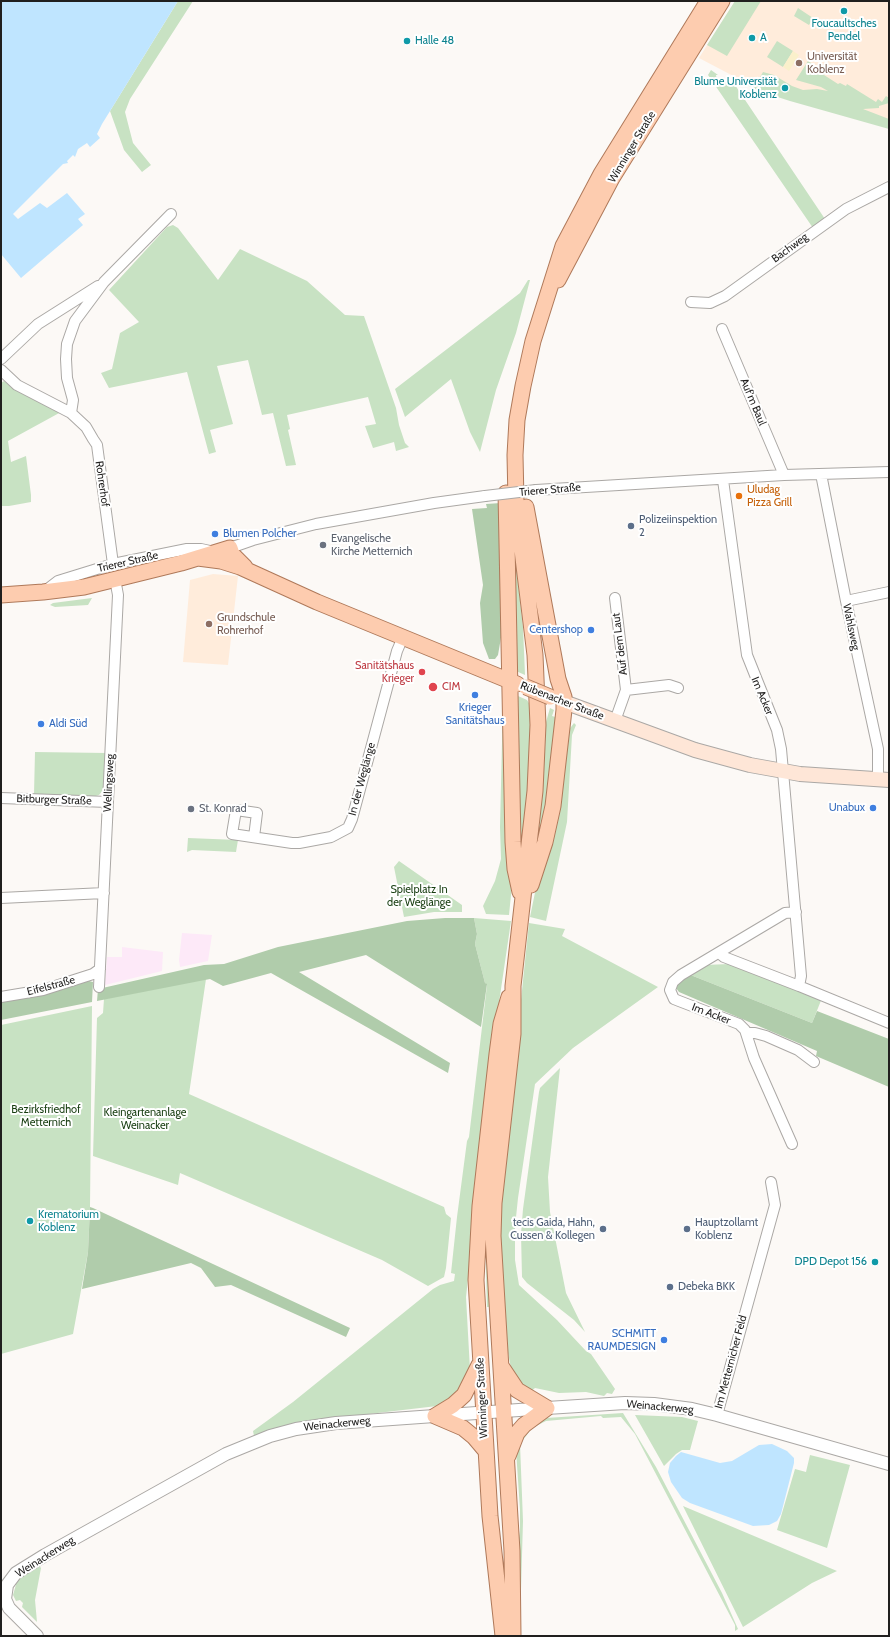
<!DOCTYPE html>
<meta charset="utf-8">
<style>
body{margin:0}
#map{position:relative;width:890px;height:1637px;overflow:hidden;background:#fcf9f6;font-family:Cabin,sans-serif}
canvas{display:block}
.frame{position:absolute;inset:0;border:2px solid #201f1e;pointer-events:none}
</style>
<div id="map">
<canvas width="890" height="1637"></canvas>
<div class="frame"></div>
</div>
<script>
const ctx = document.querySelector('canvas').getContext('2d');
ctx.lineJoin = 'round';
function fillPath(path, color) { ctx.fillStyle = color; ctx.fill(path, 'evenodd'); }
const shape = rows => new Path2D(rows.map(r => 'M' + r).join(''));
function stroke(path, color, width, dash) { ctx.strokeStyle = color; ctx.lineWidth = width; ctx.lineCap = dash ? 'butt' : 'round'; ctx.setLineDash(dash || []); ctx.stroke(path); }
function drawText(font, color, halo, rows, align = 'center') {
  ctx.font = font + ' Cabin,sans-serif'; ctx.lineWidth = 4; ctx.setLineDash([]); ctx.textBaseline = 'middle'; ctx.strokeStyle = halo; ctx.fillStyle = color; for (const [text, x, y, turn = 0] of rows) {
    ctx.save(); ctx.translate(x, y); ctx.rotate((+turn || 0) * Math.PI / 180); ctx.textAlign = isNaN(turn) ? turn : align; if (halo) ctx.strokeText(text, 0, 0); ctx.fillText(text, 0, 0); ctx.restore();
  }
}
const industrial = shape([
 [182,933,212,935,208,961,180,967,179,960],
 [122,947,163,952,162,971,105,985,107,957,122,957]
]);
const education = shape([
 [735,1,889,1,889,126,821,108,739,79,699,58],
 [213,574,238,576,228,665,183,662,190,580]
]);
const green = shape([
 [178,1,193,1,130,99,125,112,133,143,151,165,142,172,124,150,110,111],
 [735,1,761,1,727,56,707,45],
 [798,8,813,18,809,25,794,16],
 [777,41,793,51,783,67,767,57],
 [808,61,825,72,824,75,838,84,840,83,846,86,847,84,876,102,878,99,882,102,886,96,889,98,889,103,879,106,879,108,863,109,889,119,889,129,790,101,765,93,744,84,748,77,759,79,763,72,774,75,792,86,803,90,817,89,828,91,821,87,796,80],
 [711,70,718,75,716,75,717,81,733,82,825,219,813,228,708,75],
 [173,225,178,228,218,280,240,249,307,281,345,315,364,316,396,408,399,425,405,443,409,447,396,451,394,442,373,448,365,426,376,424,368,397,287,415,290,429,288,430,296,465,286,466,273,413,262,415,248,360,217,366,233,424,210,430,216,452,209,454,187,372,109,388,101,373,112,369,120,333,139,322,109,290,167,227],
 [528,280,530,280,516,333,496,390,480,452,470,432,451,379,405,417,395,389,520,293],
 [4,381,20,392,61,412,8,441,11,462,26,456,31,495,31,502,9,506,1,506,1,383],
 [514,546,523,627,525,675,516,671],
 [92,598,88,605,55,607,50,605,53,603],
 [518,696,527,700,532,708,529,792,520,857],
 [503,700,512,885,509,915,486,914,483,906,495,881,501,859,500,827],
 [550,708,554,710,552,716,559,718,554,773,534,866,545,750,546,722],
 [574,723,576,725,572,735,567,822,546,921,530,917,568,731],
 [35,752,107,753,104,789,99,795,93,797,34,794],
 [188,838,238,840,236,852,192,850,187,852],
 [399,861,462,905,462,912,434,912,404,917,394,867],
 [474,918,511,921,496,1023,466,1297,470,1370,457,1396,437,1406,309,1421,254,1436,253,1431,293,1402,433,1289,440,1285,454,1281,455,1274,451,1273,457,1217,467,1141,469,1137,487,985,485,983,475,944,477,934],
 [529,923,565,929,562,936,658,987,573,1048,535,1084,518,1198,515,1227,515,1260,519,1285,557,1320,586,1351,591,1354,615,1389,612,1394,607,1393,604,1396,586,1392,559,1393,535,1388,529,1393,524,1390,511,1368,508,1353,498,1221],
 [730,964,822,998,812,1023,688,974,704,965],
 [206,979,189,1094,444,1207,446,1214,451,1218,446,1268,444,1277,428,1286,382,1260,180,1173,178,1185,93,1156,97,1018,103,1013,104,999],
 [92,1006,90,1207,88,1252,73,1334,1,1354,1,1025],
 [560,1068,548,1177,550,1212,566,1293,585,1332,574,1320,527,1283,522,1277,521,1234,523,1209,539,1092,540,1088],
 [487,1192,490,1307,487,1307,485,1234],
 [623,1413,656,1467,722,1593,738,1629,735,1631,735,1625,635,1434,621,1417,603,1418,601,1416,546,1421,532,1428,520,1444,523,1521,520,1624,518,1543,520,1531,520,1510,516,1450,519,1437,539,1420,546,1418],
 [635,1415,682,1417,698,1421,690,1450,682,1450,676,1454,664,1466],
 [810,1455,850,1465,827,1548,777,1530,795,1469,806,1472],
 [683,1506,837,1571,812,1583,743,1627],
 [38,1564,41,1568,35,1600,37,1622,22,1607,23,1603,20,1600,16,1601,13,1595,17,1581]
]);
const forest = shape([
 [501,503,505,614,498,655,495,659,489,659,483,643,480,603,483,585,472,509,487,508,486,504],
 [445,918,474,918,477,934,475,944,485,983,487,984,481,1027,366,955,299,972,450,1063,448,1073,271,973,223,986,210,979,97,1001,98,989,204,965,224,964,278,947,407,921],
 [688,974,812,1023,817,1011,889,1039,889,1087,816,1056,817,1051,679,992,676,988,677,985],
 [89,981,93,982,92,1002,1,1020,1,1002,38,996],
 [90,1207,93,1208,350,1328,346,1337,231,1285,215,1287,201,1268,191,1263,82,1289,88,1252]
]);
const sand = shape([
 [793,51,799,55,789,71,783,67]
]);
const water = shape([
 [1,1,178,1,102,124,97,134,100,138,90,147,87,143,78,149,75,157,73,155,67,161,68,163,63,164,13,214,18,219,40,203,47,208,67,193,85,214,78,219,83,225,21,278,1,254],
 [772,1444,787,1451,794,1458,794,1463,781,1514,777,1521,769,1525,753,1526,690,1503,682,1498,671,1482,668,1472,670,1463,676,1456,681,1452,720,1463,732,1461,759,1445]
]);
const minor = shape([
 [691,302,710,303,725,296,846,209,889,187],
 [722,329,784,475],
 [1,359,38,324,98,286],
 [1,370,17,385,71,413,86,427,93,439,97,445,113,564],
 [71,413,73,400,67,378,66,359,67,344,75,321,104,282,171,214],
 [821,474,846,601,878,749,878,780],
 [536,490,784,475,889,472],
 [230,548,253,540,316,524,434,503,485,496],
 [45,591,58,581,113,564,187,549,201,549,215,552],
 [615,598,626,690,615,721],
 [846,601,889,592],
 [626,690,669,685,678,688],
 [1,798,108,802],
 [254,837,257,813,236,810,232,834,292,843,299,843,331,837,348,828,352,819,397,651,403,637],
 [1,898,104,893],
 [719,953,724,957,799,986,801,976,781,749,777,730,747,655,723,480],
 [799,986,889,1023],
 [99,987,118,595,115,579],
 [1,997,43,990,93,974,100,969],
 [747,1033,755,1033,766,1036,798,1050,814,1062],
 [792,1144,754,1058,745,1030,739,1024,679,1001,674,999,670,990,673,982,681,975,785,913,796,912],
 [717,1415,775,1205,771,1182]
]);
const tertiary = shape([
 [37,1636,9,1608,5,1599,7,1585,16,1573,45,1555,226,1454,270,1436,296,1429,336,1423,547,1408,625,1403,654,1404,692,1409,717,1415,889,1464]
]);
const secondary = shape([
 [564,702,695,750,750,765,800,774,889,780]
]);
const primary = shape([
 [558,280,612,178,722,1],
 [506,493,513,842,515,869,520,892],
 [526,507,558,679,564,697,564,710,553,806,545,842,531,885],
 [198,558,221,561,240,567,317,602,517,684],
 [1,595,43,592,84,587,181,563,230,548,232,554,245,567],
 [501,1366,517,1390,547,1408,524,1425,517,1433,508,1456],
 [435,1416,453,1405,464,1395,479,1365],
 [435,1416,463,1428,474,1437,485,1450],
 [503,1636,490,1516,476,1280,480,1206,497,1054,501,1024,509,997],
 [513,1636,512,1551,493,1236,494,1203,513,1034,513,986,535,791,538,725,535,655,516,501,515,455,517,420,523,386,533,341,563,246,601,174,708,1]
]);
const minorBridge = shape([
 [485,496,536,490]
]);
const primaryBridge = shape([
 [526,687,550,697]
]);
const markers = [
 [844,11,4,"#0f9aa8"],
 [752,38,4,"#0f9aa8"],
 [407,41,4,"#0f9aa8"],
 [799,63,4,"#8d6e63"],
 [785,88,4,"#0f9aa8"],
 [739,496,4,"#e8710a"],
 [631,526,4,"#5c6f8a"],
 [215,534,4,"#3f7fe0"],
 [323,545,4,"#6b7280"],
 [209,624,4,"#8d6e63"],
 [591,630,4,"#3f7fe0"],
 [422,672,4,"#e0444e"],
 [433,687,5,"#e0444e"],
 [475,695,4,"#3f7fe0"],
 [41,724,4,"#3f7fe0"],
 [873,808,4,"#3f7fe0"],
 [191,809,4,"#6b7280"],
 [30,1221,4,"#0f9aa8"],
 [603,1229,4,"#5c6f8a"],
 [687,1229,4,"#5c6f8a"],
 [875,1262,4,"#0f9aa8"],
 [670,1287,4,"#5c6f8a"],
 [664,1340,4,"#3f7fe0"]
];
const cultureNames = [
 ["Foucaultsches",844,24,"center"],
 ["Pendel",844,37,"center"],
 ["A",760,38],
 ["Halle 48",415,41],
 ["Blume Universität",777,82,"right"],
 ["Koblenz",777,95,"right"],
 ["Krematorium",38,1215],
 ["Koblenz",38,1228],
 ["DPD Depot 156",867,1262,"right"]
];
const educationNames = [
 ["Universität",807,57],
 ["Koblenz",807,70],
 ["Grundschule",217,618],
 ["Rohrerhof",217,631]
];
const streetNames = [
 ["Winninger Straße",632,147,-59],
 ["Bachweg",790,248,-36],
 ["Auf'm Baul",753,402,67],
 ["Rohrerhof",102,484,82],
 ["Trierer Straße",550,490,-5],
 ["Trierer Straße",128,562,-13],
 ["Wahlsweg",851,627,78],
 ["Auf dem Laut",620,644,-97],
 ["Im Acker",762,696,67],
 ["Rübenacher Straße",562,701,21],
 ["In der Weglänge",362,779,-75],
 ["Wellingsweg",109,783,-87],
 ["Bitburger Straße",54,800,2],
 ["Eifelstraße",51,986,-15],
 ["Im Acker",711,1014,21],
 ["Im Metternicher Feld",731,1362,-75],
 ["Winninger Straße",482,1398,-93],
 ["Weinackerweg",660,1407,5],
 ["Weinackerweg",337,1424,-6],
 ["Weinackerweg",45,1557,-32]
];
const foodNames = [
 ["Uludag",747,490],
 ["Pizza Grill",747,503]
];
const serviceNames = [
 ["Polizeiinspektion",639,520],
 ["2",639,533],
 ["tecis Gaida, Hahn,",595,1223,"right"],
 ["Cussen & Kollegen",595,1236,"right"],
 ["Hauptzollamt",695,1223],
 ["Koblenz",695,1236],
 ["Debeka BKK",678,1287]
];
const shopNames = [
 ["Blumen Polcher",223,534,"left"],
 ["Centershop",583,630],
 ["Krieger",475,708,"center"],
 ["Sanitätshaus",475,721,"center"],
 ["Aldi Süd",49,724,"left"],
 ["Unabux",865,808],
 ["SCHMITT",656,1334],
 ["RAUMDESIGN",656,1347]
];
const worshipNames = [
 ["Evangelische",331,539],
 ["Kirche Metternich",331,552],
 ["St. Konrad",199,809]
];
const healthNames = [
 ["Sanitätshaus",414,666],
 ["Krieger",414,679],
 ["CIM",442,687,"left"]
];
const parkNames = [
 ["Spielplatz In",419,890],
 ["der Weglänge",419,903],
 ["Bezirksfriedhof",46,1110],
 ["Metternich",46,1123],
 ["Kleingartenanlage",145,1113],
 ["Weinacker",145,1126]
];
fillPath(industrial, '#fde9f8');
fillPath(education, '#ffecdb');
fillPath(green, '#c8e2c3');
fillPath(forest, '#b0ccab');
fillPath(sand, '#faf0cb');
fillPath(water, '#bfe5ff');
stroke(minor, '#aba8a5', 12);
stroke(tertiary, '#aba8a5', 14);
stroke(secondary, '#aba8a5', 16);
stroke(primary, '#af795a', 17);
stroke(minor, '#fff', 10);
stroke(tertiary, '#fff', 12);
stroke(secondary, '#fee6d7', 14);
stroke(primary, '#fdccaf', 15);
stroke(minorBridge, '#aba8a5', 12, []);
stroke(primaryBridge, '#af795a', 17, []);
stroke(minorBridge, '#fff', 10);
stroke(primaryBridge, '#fdccaf', 15);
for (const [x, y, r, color] of markers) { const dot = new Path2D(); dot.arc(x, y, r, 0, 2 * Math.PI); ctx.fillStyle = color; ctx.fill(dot); stroke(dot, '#fff', 1.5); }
drawText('11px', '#0d838f', '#fff', cultureNames, 'left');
drawText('11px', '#785e54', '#fff', educationNames, 'left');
drawText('11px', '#201f1e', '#fff', streetNames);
drawText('11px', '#c56008', '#fff', foodNames, 'left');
drawText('11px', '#4e5e75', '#fff', serviceNames, 'left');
drawText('11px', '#366cbe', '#fff', shopNames, 'right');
drawText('11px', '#5b616d', '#fff', worshipNames, 'left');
drawText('11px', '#be3a42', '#fff', healthNames, 'right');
drawText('11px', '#163c0f', '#fff', parkNames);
</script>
